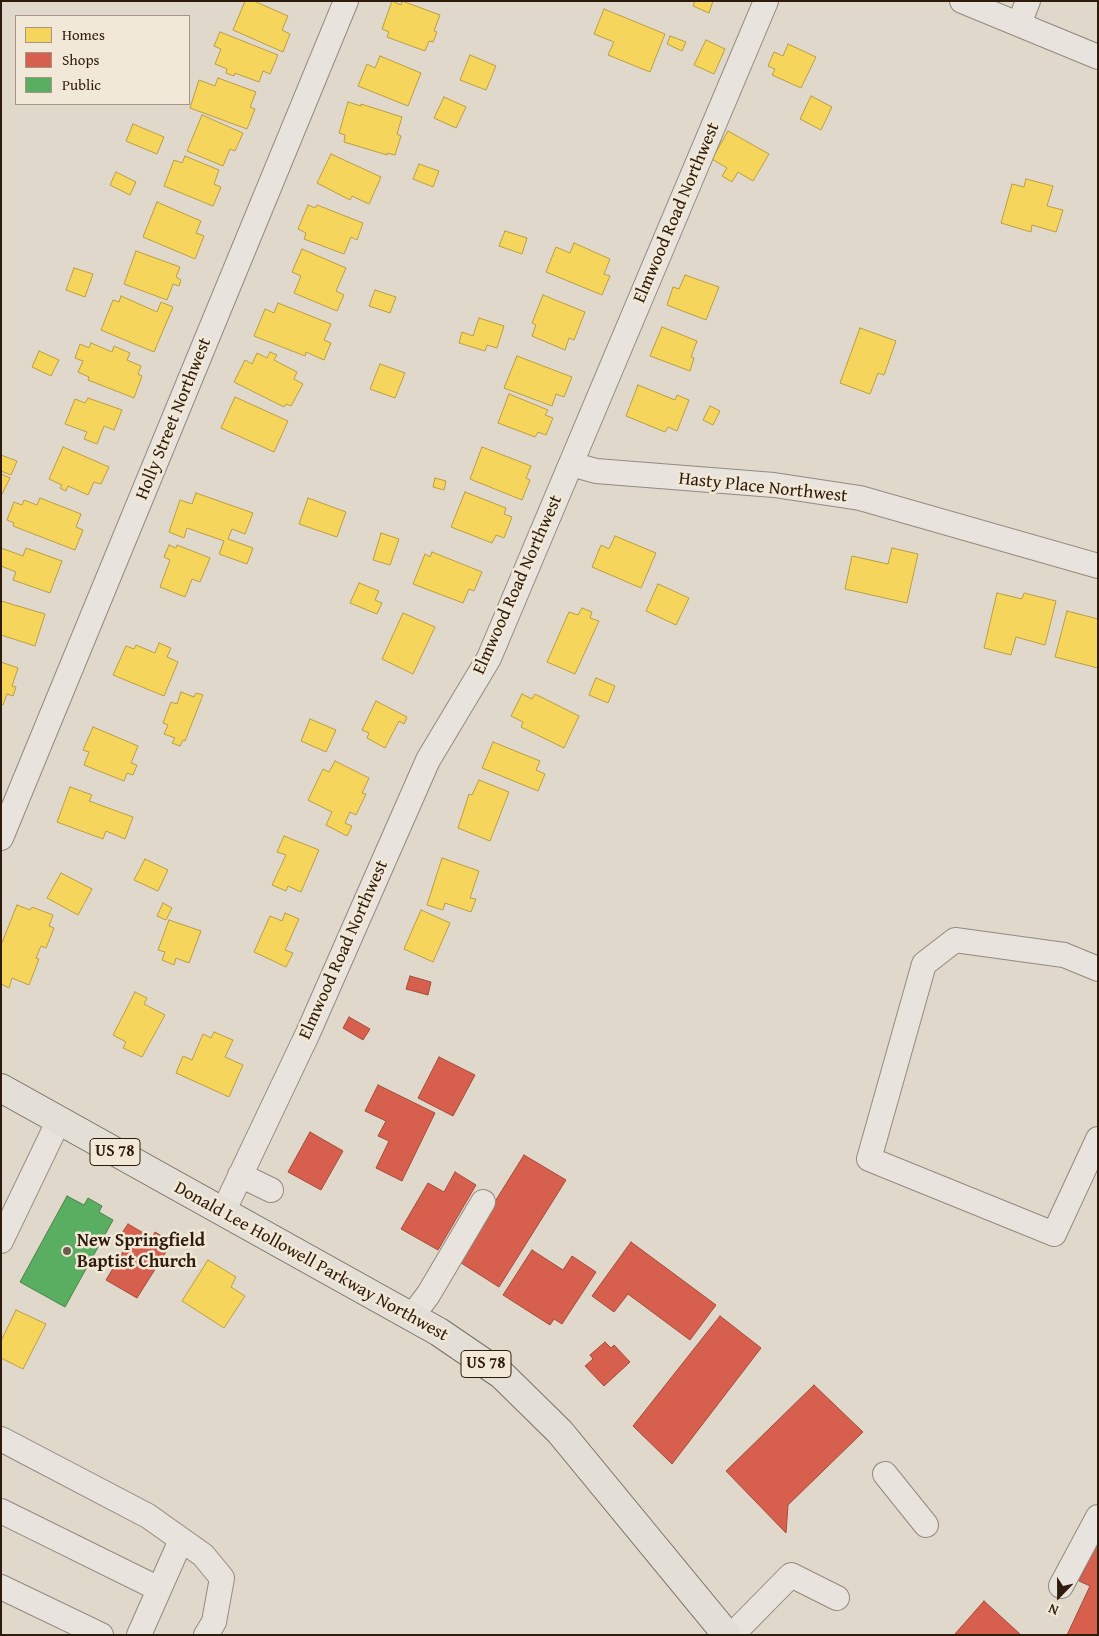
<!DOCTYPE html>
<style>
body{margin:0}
#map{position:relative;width:1099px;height:1636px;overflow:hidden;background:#e0d8ca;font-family:"Gentium Book Plus",serif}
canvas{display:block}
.frame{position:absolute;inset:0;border:2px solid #2f1b0c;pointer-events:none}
.legend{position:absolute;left:15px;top:15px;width:175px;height:90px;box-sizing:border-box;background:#f1e8d7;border:1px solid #a39686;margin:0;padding:6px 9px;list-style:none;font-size:15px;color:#2f1b0c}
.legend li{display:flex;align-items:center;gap:10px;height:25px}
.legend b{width:25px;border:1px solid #a39686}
.north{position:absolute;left:1034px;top:1571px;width:50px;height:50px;-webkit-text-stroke:4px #f1e8d7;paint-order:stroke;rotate:202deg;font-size:14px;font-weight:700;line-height:20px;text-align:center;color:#2f1b0c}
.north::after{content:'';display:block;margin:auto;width:18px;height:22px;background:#2f1b0c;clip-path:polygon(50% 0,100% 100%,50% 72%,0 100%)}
</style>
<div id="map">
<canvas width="1099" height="1636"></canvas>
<div class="frame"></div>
<ul class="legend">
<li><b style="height:14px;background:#f6d55c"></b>Homes</li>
<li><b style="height:14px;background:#d6604d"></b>Shops</li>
<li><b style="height:14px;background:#5aae61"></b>Public</li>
</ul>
<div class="north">N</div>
</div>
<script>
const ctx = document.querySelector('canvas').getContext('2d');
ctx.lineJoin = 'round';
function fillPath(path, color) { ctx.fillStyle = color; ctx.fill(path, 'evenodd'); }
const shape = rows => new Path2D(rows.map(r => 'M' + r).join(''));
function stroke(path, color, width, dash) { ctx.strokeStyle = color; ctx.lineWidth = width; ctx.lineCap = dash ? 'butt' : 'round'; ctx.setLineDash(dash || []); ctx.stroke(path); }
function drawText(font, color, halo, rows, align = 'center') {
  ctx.font = font + ' "Gentium Book Plus",serif'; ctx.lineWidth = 5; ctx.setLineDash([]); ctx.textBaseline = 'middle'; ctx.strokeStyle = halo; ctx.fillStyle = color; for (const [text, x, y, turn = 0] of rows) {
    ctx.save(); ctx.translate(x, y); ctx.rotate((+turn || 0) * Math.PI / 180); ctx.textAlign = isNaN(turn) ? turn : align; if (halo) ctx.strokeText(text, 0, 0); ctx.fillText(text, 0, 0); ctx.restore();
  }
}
const homes = shape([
 [245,1,254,1,288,16,282,30,290,34,283,52,233,30,245,1],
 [392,1,401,5,402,1,440,15,434,31,437,32,433,42,429,41,425,51,387,37,389,32,382,29,392,1],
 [695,1,713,1,709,13,693,6,695,1],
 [604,9,665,34,650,72,608,55,614,42,594,34,604,9],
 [220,32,278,55,270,74,263,71,259,82,235,73,234,76,226,73,227,69,215,64,221,49,214,46,220,32],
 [670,36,686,42,682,51,667,44,670,36],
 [706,40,725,49,714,74,694,65,706,40],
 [788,44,816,57,801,88,772,75,775,69,768,66,774,52,783,56,788,44],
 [470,55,496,66,486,90,460,80,470,55],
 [380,56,421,73,408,106,358,86,367,64,375,68,380,56],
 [218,78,256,92,250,107,255,109,247,129,190,108,199,80,215,86,218,78],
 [811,96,832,107,821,130,800,119,811,96],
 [444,97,466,107,456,128,434,118,444,97],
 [348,102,361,106,361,104,402,117,397,134,401,136,395,155,387,153,387,155,344,142,345,135,339,133,348,102],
 [202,115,243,133,235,151,230,149,223,166,187,151,202,115],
 [133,124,164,137,157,154,126,141,133,124],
 [728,131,769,154,753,181,738,172,732,182,722,176,727,168,712,159,728,131],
 [331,154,381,177,369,204,352,196,350,200,317,183,331,154],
 [185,156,219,170,214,184,221,187,213,206,164,186,174,160,182,163,185,156],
 [419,164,439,171,433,187,413,179,419,164],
 [116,172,136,182,130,195,110,185,116,172],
 [1026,179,1053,186,1047,206,1063,210,1056,232,1032,225,1031,232,1001,223,1012,184,1024,187,1026,179],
 [157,202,201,221,196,233,204,236,195,259,143,237,157,202],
 [308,205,315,208,317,205,363,223,357,240,351,237,344,254,304,239,306,233,298,229,308,205],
 [505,231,527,238,522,254,499,246,505,231],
 [574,243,610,259,604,274,610,276,602,295,546,272,556,247,570,253,574,243],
 [302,249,346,268,336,291,344,295,337,311,294,293,301,276,292,272,302,249],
 [136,251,180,267,176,277,181,280,179,286,173,284,167,300,124,284,136,251],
 [74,268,93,274,85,297,66,290,74,268],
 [685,275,719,287,706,320,667,305,673,287,679,289,685,275],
 [375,290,396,297,390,313,369,306,375,290],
 [543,295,585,312,574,340,569,338,565,350,532,336,536,325,532,323,543,295],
 [121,296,157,312,161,302,173,307,154,352,101,330,113,300,119,302,121,296],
 [278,303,331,324,324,340,331,343,324,360,306,352,305,356,254,336,265,309,274,313,278,303],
 [479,318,504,326,497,348,487,345,485,351,459,343,462,332,473,336,479,318],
 [662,327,697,341,691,357,694,358,690,371,650,356,662,327],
 [860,328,896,341,884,375,878,373,870,394,840,383,860,328],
 [91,343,112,352,114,346,130,353,127,360,141,366,138,374,142,376,134,398,88,380,89,377,78,372,83,361,75,358,80,344,89,348,91,343],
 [39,351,59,360,51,376,32,367,39,351],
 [270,352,277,355,274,360,297,372,294,379,303,384,291,406,286,404,284,407,234,382,245,360,252,364,257,353,267,358,270,352],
 [517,356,572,377,564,397,556,394,552,406,504,388,517,356],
 [380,364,405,373,395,398,370,389,380,364],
 [638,385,675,400,677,395,689,400,677,431,668,427,665,432,626,416,638,385],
 [509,394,548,410,545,415,553,418,546,435,538,432,535,437,498,423,509,394],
 [235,397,288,421,274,452,221,428,235,397],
 [88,398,122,410,114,430,104,426,97,444,84,439,87,432,65,424,75,399,85,403,88,398],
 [710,406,720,411,713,425,703,420,710,406],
 [63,447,109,467,101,484,94,482,88,495,68,486,66,491,60,488,62,485,49,479,63,447],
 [482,447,531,466,526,478,530,480,522,500,470,479,482,447],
 [1,455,17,461,11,475,1,471,1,455],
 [1,474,10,478,1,496,1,474],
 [435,478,446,481,444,490,433,487,435,478],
 [465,492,506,508,504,514,512,517,504,538,496,535,492,543,451,527,465,492],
 [196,493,253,513,245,534,232,529,228,539,253,548,247,564,219,554,224,541,187,528,184,538,169,532,180,500,192,504,196,493],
 [40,498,81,514,76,527,83,530,75,550,13,526,14,523,7,520,14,502,22,505,24,500,37,505,40,498],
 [308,498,346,512,337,537,299,524,308,498],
 [381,533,399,539,390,565,373,560,381,533],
 [615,536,656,553,641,588,592,567,601,545,609,549,615,536],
 [169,545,176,548,177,545,210,558,200,582,192,579,185,597,160,587,170,560,164,557,169,545],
 [1,548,23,556,26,548,62,561,50,593,13,580,16,572,1,566,1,548],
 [892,548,918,554,907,603,845,589,852,556,888,564,892,548],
 [432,552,482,572,474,591,469,589,463,603,413,584,425,554,430,557,432,552],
 [359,583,379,591,375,600,382,603,377,614,350,603,359,583],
 [658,584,689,598,676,625,646,611,658,584],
 [997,593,1022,599,1024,593,1056,601,1045,645,1016,637,1011,655,984,648,997,593],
 [1,601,45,614,35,646,1,635,1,601],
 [582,608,592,612,590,618,599,621,575,674,547,662,569,612,578,615,582,608],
 [1067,611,1098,619,1098,668,1055,657,1067,611],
 [403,613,435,627,413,674,382,659,403,613],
 [159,643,171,648,167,657,178,662,164,696,113,675,126,646,134,649,136,645,155,653,159,643],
 [1,662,18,668,12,686,16,687,13,696,7,694,3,705,1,704,1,662],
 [596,678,615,686,608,703,589,695,596,678],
 [181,692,194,697,196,693,203,695,185,741,183,740,180,746,172,743,175,738,164,734,168,725,163,723,171,702,177,704,181,692],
 [522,694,532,699,535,694,579,716,564,748,521,727,523,722,511,716,522,694],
 [376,701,407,717,404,724,399,721,385,748,367,738,369,733,362,730,376,701],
 [310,719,336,730,326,752,301,741,310,719],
 [93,727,138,746,131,763,137,765,133,775,127,773,124,781,84,765,89,752,83,750,93,727],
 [493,742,540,761,536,770,545,774,538,791,482,768,493,742],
 [335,761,369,778,362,793,366,794,356,815,350,812,345,823,352,826,347,836,326,825,332,812,308,800,323,769,329,772,335,761],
 [479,780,509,792,490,841,458,828,469,794,472,795,479,780],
 [70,787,92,795,89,801,133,817,125,839,106,831,103,839,57,822,70,787],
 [284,836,319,850,301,892,288,886,286,891,272,885,286,855,277,852,284,836],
 [442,858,479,871,470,898,476,899,471,912,445,903,443,910,427,905,442,858],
 [145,859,168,870,158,891,134,880,145,859],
 [61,873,92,889,78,915,47,898,61,873],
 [163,903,172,908,166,920,157,916,163,903],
 [17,905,30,910,32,907,53,915,49,926,54,928,46,948,41,946,36,958,39,959,29,985,12,978,9,988,1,984,1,945,17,905],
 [421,910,450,923,433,962,404,949,421,910],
 [285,913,299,919,285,950,293,953,286,967,254,952,270,916,282,921,285,913],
 [169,920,201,931,189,963,176,958,174,965,162,960,165,952,158,950,169,920],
 [135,992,147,998,144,1004,165,1015,142,1057,123,1048,126,1042,113,1035,135,992],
 [214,1032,233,1040,225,1057,243,1065,229,1097,176,1073,183,1056,192,1060,203,1034,211,1038,214,1032],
 [208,1260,236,1277,231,1287,245,1296,224,1328,182,1301,208,1260],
 [16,1310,46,1324,23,1369,1,1358,1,1341,16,1310]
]);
const shops = shape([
 [410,976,431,982,428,995,406,989,410,976],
 [349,1017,370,1029,363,1040,343,1028,349,1017],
 [439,1057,475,1075,453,1116,418,1098,439,1057],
 [378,1085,435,1113,402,1181,376,1168,389,1141,378,1136,386,1121,365,1111,378,1085],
 [310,1132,343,1151,321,1190,288,1172,310,1132],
 [524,1155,566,1180,499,1287,458,1261,524,1155],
 [455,1172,476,1185,438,1250,401,1229,428,1183,444,1192,455,1172],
 [128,1224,152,1238,155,1232,165,1238,162,1242,169,1247,137,1298,106,1280,127,1245,118,1239,128,1224],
 [631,1242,716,1305,690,1340,628,1294,614,1312,592,1296,631,1242],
 [532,1250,563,1270,572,1256,596,1272,562,1324,554,1319,550,1325,503,1295,532,1250],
 [720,1316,761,1348,672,1464,633,1426,720,1316],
 [605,1342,611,1348,614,1345,630,1362,604,1386,585,1366,593,1359,590,1355,605,1342],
 [814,1385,863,1432,788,1505,786,1533,726,1471,814,1385],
 [1098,1542,1098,1635,1067,1635,1090,1586,1079,1581,1098,1542],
 [984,1601,1021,1635,954,1635,984,1601]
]);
const public = shape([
 [67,1196,84,1205,88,1198,102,1206,99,1212,113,1220,65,1307,20,1282,67,1196]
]);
const minor = shape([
 [962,1,1098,57],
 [1019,24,1028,1],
 [571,464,596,471,774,485,860,498,1098,566],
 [1,838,346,1],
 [1098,969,1064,955,955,940,924,964,869,1159,1054,1234,1098,1139],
 [240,1175,271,1190],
 [223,1212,308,1033,428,760,489,658,766,1],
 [1,1241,59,1120],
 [412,1316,428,1295,483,1202],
 [1,1439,148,1516,203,1555,222,1578,214,1622,206,1635],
 [885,1474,926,1525],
 [1,1511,159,1589],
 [1061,1586,1098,1517],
 [1,1587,101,1635],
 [139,1635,181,1540],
 [732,1635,791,1575,837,1598]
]);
const major = shape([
 [1,1088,439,1332,502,1375,560,1432,727,1635]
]);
const markers = [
 [67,1251,5,"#6d5d4e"]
];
const shields = [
 [115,1152,50],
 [486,1364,50]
];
const shieldNames = [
 ["US 78",115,1152],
 ["US 78",486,1364]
];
const streetNames = [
 ["Elmwood Road Northwest",677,213,-67],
 ["Holly Street Northwest",174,419,-68],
 ["Hasty Place Northwest",763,488,6],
 ["Elmwood Road Northwest",518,585,-66],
 ["Elmwood Road Northwest",344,950,-66],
 ["Donald Lee Hollowell Parkway Northwest",311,1262,29]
];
const poiNames = [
 ["New Springfield",77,1241],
 ["Baptist Church",77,1262]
];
fillPath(homes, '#f6d55c');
stroke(homes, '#ba9d44', 1);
fillPath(shops, '#d6604d');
stroke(shops, '#a44b3a', 1);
fillPath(public, '#5aae61');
stroke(public, '#4d8248', 1);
stroke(minor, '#928a81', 26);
stroke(major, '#797168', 30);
stroke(minor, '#e8e3dc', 24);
stroke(major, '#e3dfd6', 28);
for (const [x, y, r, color] of markers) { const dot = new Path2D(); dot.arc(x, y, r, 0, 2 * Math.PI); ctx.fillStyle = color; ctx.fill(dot); stroke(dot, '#f1e8d7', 2); }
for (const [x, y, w] of shields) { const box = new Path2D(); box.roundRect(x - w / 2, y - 13.5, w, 27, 4); ctx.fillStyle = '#f1e8d7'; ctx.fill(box); stroke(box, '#2f1b0c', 1); }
drawText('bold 16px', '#2f1b0c', null, shieldNames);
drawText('18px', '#2f1b0c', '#f1e8d7', streetNames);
drawText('bold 18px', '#2f1b0c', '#f1e8d7', poiNames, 'left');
</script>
